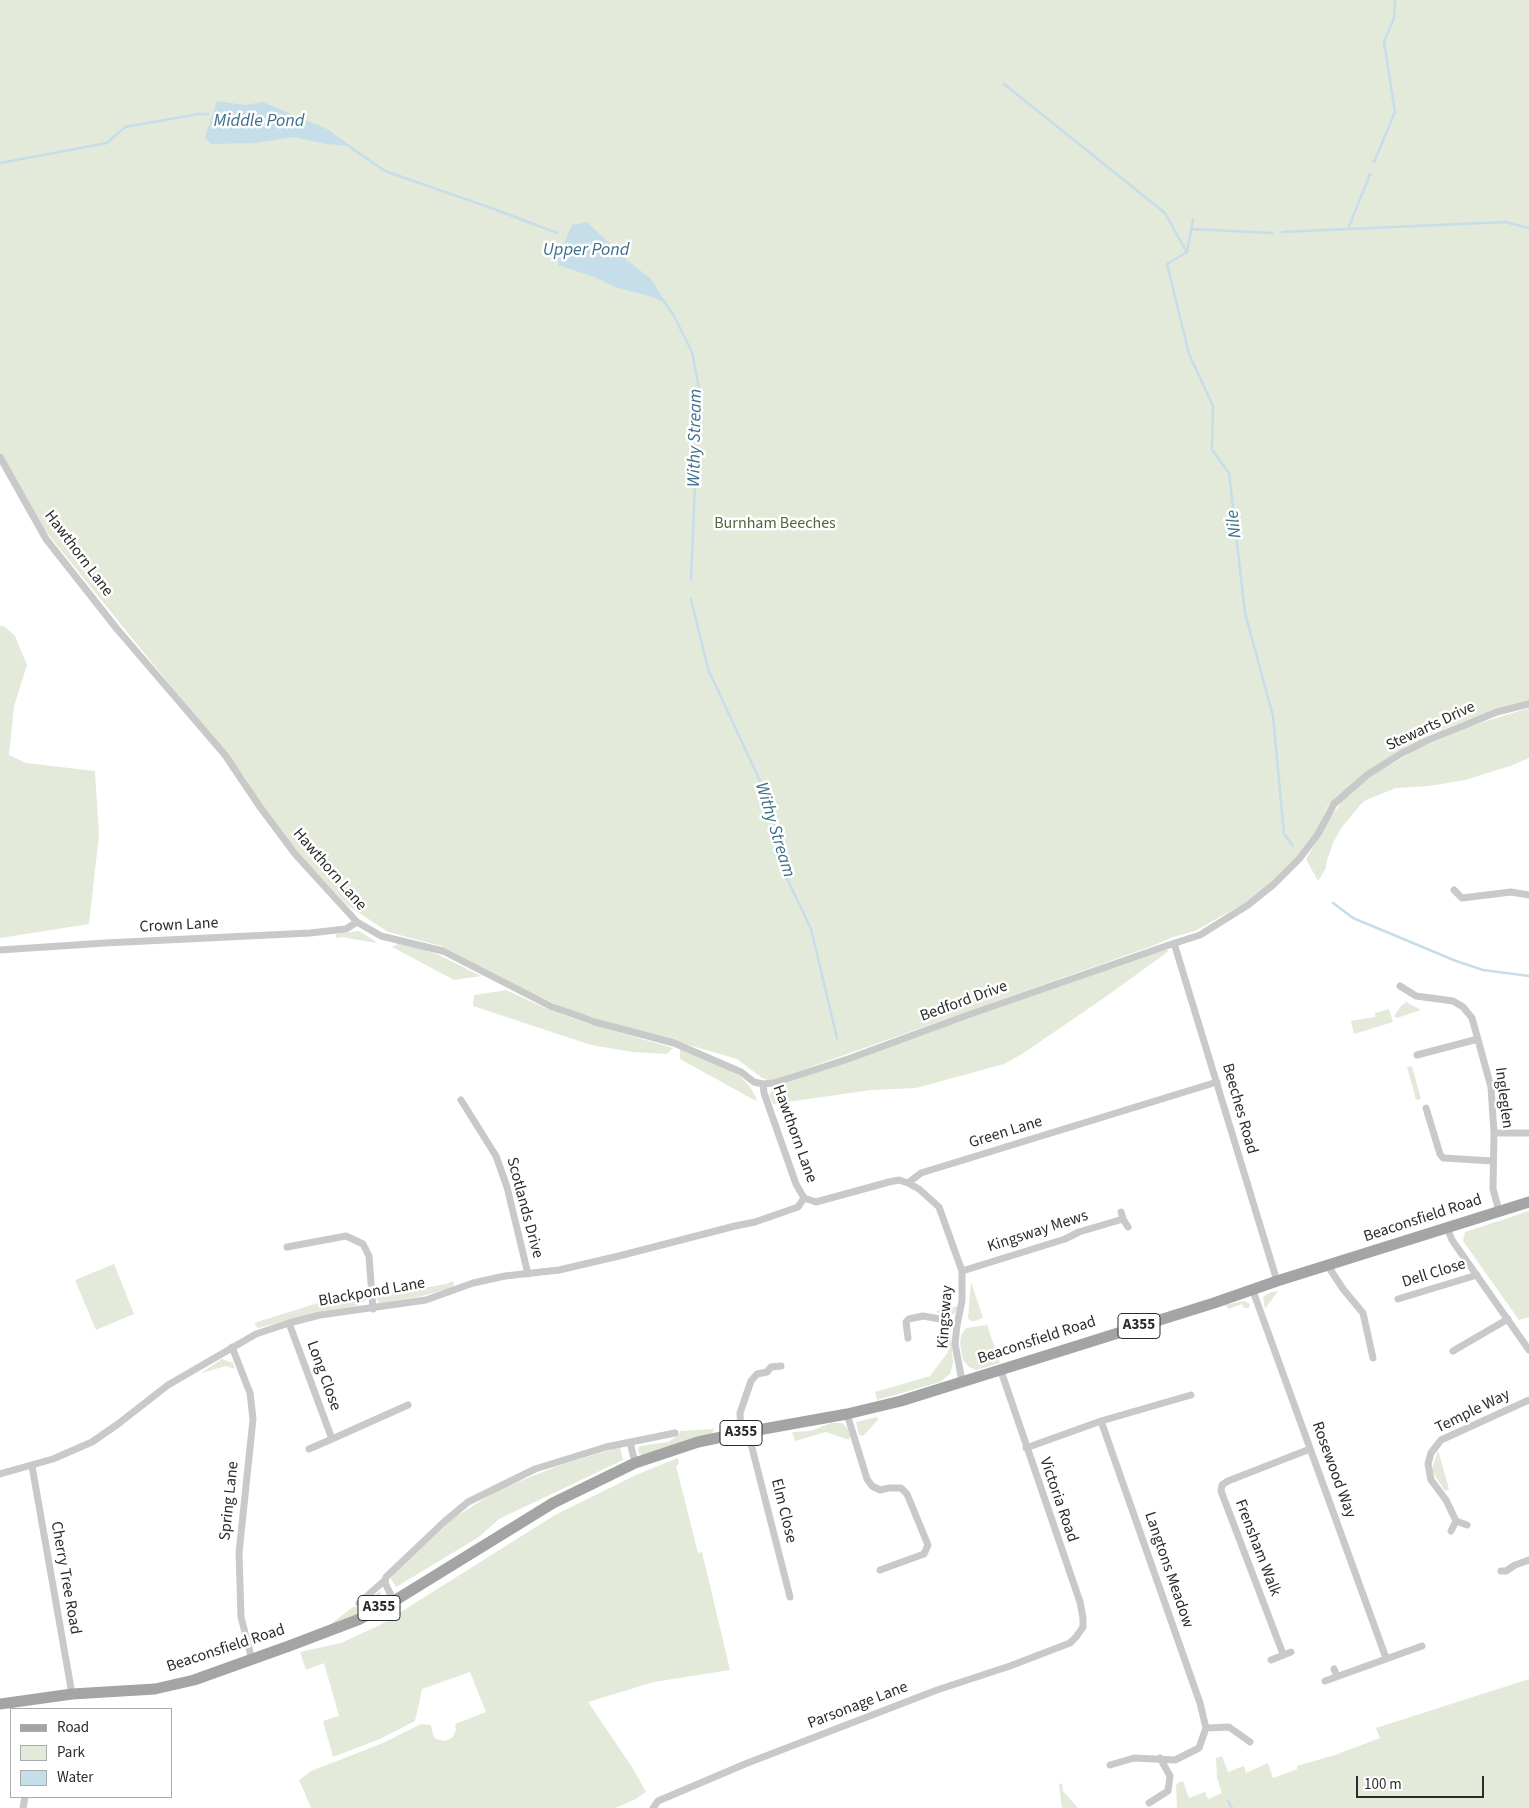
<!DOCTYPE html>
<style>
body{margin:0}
#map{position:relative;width:1529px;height:1808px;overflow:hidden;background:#fff;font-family:"Source Sans 3",sans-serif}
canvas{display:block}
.legend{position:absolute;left:10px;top:1708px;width:162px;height:90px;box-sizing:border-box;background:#fff;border:1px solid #ababab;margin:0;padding:6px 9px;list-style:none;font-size:15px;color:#2c2c2c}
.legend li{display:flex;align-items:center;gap:10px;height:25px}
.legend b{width:25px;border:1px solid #ababab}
.scale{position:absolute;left:1356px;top:1776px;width:128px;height:22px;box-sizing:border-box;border:2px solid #2c2c2c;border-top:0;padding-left:6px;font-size:15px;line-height:18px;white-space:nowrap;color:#2c2c2c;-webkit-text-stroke:4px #fff;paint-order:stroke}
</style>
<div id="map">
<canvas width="1529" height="1808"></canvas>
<ul class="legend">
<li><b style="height:6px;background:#a4a4a4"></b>Road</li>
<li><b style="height:14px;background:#e3ead9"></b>Park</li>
<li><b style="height:14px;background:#c6ddea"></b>Water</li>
</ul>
<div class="scale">100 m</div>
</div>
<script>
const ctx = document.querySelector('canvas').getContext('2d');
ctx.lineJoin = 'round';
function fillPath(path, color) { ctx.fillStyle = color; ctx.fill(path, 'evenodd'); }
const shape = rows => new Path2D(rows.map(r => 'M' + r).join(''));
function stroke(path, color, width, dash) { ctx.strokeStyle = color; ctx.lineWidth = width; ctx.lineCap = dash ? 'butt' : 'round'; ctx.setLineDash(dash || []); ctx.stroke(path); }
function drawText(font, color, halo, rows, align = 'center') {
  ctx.font = font + ' "Source Sans 3",sans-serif'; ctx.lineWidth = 5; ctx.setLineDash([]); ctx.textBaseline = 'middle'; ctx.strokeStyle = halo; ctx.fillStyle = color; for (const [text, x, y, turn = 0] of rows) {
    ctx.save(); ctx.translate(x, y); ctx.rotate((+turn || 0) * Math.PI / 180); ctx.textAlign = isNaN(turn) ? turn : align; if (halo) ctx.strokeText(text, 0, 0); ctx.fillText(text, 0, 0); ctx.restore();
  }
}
const green = shape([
 [0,0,1529,0,1529,701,1497,709,1433,733,1405,747,1371,769,1328,806,1314,836,1299,855,1267,887,1243,904,1195,931,1173,937,1155,945,771,1081,762,1078,737,1059,581,1014,538,997,441,946,388,932,347,905,297,852,258,800,246,779,39,523,0,452],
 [0,626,4,626,15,636,27,665,14,706,9,755,26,763,95,771,99,835,89,924,0,938],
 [1529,708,1529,758,1510,766,1465,780,1429,786,1396,788,1366,800,1361,804,1342,827,1334,841,1327,860,1326,868,1318,881,1306,859,1330,818,1347,795,1368,778,1417,749,1470,726],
 [359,931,375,941,376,943,342,937,336,938,336,934],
 [398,944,415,947,437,954,481,976,454,980,392,947],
 [1165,949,1169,951,1101,1000,1022,1054,1004,1064,916,1088,871,1090,773,1104,769,1095,775,1087],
 [506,990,545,1008,580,1021,673,1048,667,1054,632,1052,591,1045,473,1006,474,995],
 [1406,1002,1421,1010,1397,1018,1394,1016,1401,1006],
 [1389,1009,1393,1022,1354,1034,1351,1021,1375,1017,1375,1013],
 [680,1049,722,1066,740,1076,750,1087,757,1099,756,1101,680,1059],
 [1412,1066,1421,1099,1416,1100,1407,1067],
 [1529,1211,1529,1317,1519,1320,1463,1241,1465,1232],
 [114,1264,134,1314,96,1330,75,1280],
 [453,1281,454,1286,448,1289,418,1297,380,1303,376,1298,375,1292,379,1294,400,1292,446,1284],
 [971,1282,983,1318,975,1321,971,1321,968,1318],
 [1278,1291,1265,1309,1263,1297,1271,1292],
 [362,1294,365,1296,366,1300,357,1306,322,1311,258,1328,254,1323,321,1302,359,1296],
 [1244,1301,1250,1304,1249,1308,1244,1308,1242,1304,1229,1309,1225,1305],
 [958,1306,957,1311,954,1314,948,1316,942,1316,936,1311],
 [987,1325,1000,1363,976,1370,969,1367,963,1360,960,1344,961,1335,966,1328],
 [944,1326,949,1328,951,1333,953,1364,950,1374,940,1382,877,1400,875,1392,930,1376,948,1352,947,1342,940,1327],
 [222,1359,233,1363,235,1369,226,1366,201,1373],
 [877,1417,878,1420,863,1436,859,1435,856,1422],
 [831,1423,842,1423,848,1429,850,1436,849,1440,826,1432,795,1441,792,1432,811,1431],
 [714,1429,712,1434,644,1455,639,1454,638,1449,640,1446,668,1442,679,1435,680,1431],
 [620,1447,623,1460,499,1519,479,1537,396,1587,390,1577,455,1517,500,1489,563,1464],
 [1438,1450,1449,1489,1445,1491,1435,1476,1432,1469],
 [678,1458,679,1464,676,1466,698,1553,702,1552,730,1670,654,1682,588,1702,632,1767,646,1792,634,1800,615,1808,311,1808,299,1780,311,1771,383,1743,421,1724,431,1725,433,1735,436,1739,445,1741,452,1738,456,1730,455,1724,486,1712,470,1672,422,1689,415,1721,380,1739,333,1757,323,1721,339,1716,324,1663,306,1670,300,1652,341,1643,380,1625,555,1515,638,1474],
 [380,1591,383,1601,361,1613,328,1626,353,1607,359,1606],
 [1529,1679,1529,1808,1177,1808,1176,1784,1183,1781,1189,1798,1205,1792,1208,1799,1222,1793,1217,1778,1216,1758,1222,1756,1228,1772,1244,1766,1246,1773,1268,1763,1273,1778,1297,1769,1297,1766,1335,1755,1380,1738,1376,1728],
 [1062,1783,1063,1791,1078,1808,1062,1808,1059,1785]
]);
const water = shape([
 [217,101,245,105,263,102,327,129,351,146,326,144,294,137,255,143,211,144,205,137],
 [587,222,628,261,651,279,666,303,653,297,617,288,594,277,558,265,559,255,572,225]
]);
const stream = shape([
 [1004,84,1165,213,1186,251],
 [347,145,385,171,494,209,557,233],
 [1374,162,1395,112,1384,42,1394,18,1395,0],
 [0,163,107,143,125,127,199,114,208,114],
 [1193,220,1187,252,1167,264,1189,354,1213,406,1212,450,1229,473,1245,613,1273,716,1284,834,1293,846],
 [1191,229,1272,233],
 [1348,229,1370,174],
 [1282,232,1505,222,1529,228],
 [663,300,673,314,692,352,699,388,691,580],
 [691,599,708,669,766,794,784,872,811,929,837,1038],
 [1333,903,1353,918,1456,961,1483,970,1529,976],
 [1228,1801,1232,1808]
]);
const minor = shape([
 [0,457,46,539,117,629,225,755,260,807,295,854,357,922,381,936,443,951,550,1006,595,1022,674,1043,741,1072,754,1082,763,1084,774,1083,848,1059,965,1016,1169,945,1200,935,1248,905,1273,885,1300,858,1318,834,1334,804,1367,775,1402,753,1428,740,1497,712,1529,704],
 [1454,890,1462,898,1511,892,1529,895],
 [1174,943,1277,1281],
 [0,950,105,943,310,933,346,929,357,922],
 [1400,986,1416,996,1453,1001,1463,1007,1472,1018,1491,1087,1494,1133,1493,1189,1499,1211],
 [1417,1055,1478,1039],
 [763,1084,764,1093,796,1184,804,1198],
 [461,1100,496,1156,507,1187,528,1274],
 [1426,1108,1440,1154,1443,1158,1493,1161],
 [1494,1133,1529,1133],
 [908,1183,919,1189,939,1207,962,1271,962,1301,957,1325,955,1344,962,1381],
 [804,1198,816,1202,889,1182,899,1180,908,1183,921,1173,1217,1082],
 [1123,1219,1128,1227],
 [1447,1228,1452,1240,1529,1350],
 [287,1247,346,1236,363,1244,369,1256,373,1309],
 [1328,1266,1343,1289,1363,1313,1373,1358],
 [962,1271,1033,1249,1065,1239,1079,1232,1123,1219,1121,1212],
 [1253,1291,1386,1658],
 [1398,1299,1477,1275],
 [289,1323,332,1439,309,1449],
 [908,1338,906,1322,909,1319,923,1316,940,1319,957,1325],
 [232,1347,250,1393,253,1419,239,1553,241,1617,252,1660],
 [1453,1351,1508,1319],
 [847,1414,867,1479,872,1486,880,1490,889,1488,901,1488,907,1494,928,1545,924,1554,880,1570],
 [1101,1421,1200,1703,1206,1728,1199,1748,1175,1760,1134,1758,1110,1765],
 [748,1432,790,1597],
 [741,1433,740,1413,751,1381,757,1374,767,1372,771,1367,781,1366],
 [332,1439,408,1405],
 [630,1442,635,1463],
 [1026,1448,1101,1421,1191,1395],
 [32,1466,72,1694],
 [0,1474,53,1459,92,1442,118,1424,168,1385,256,1334,289,1323,320,1315,426,1300,473,1283,505,1276,559,1270,619,1256,735,1226,755,1222,798,1207,804,1198],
 [1467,1525,1456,1521,1446,1500,1431,1480,1428,1464,1431,1453,1441,1440,1529,1400],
 [1451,1531,1456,1521],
 [1501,1571,1506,1571,1515,1565,1529,1560],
 [394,1601,385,1583,386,1577,444,1522,468,1502,535,1469,606,1447,675,1433],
 [359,1603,385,1580],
 [1283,1654,1221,1491,1222,1485,1228,1481,1310,1449],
 [1271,1660,1291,1652],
 [1334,1669,1337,1676],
 [1325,1681,1422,1646],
 [1206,1728,1229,1727,1250,1742],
 [1149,1803,1168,1791,1170,1776,1160,1758],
 [23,1808,25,1797],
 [653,1808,658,1801,745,1764,937,1690,1010,1666,1070,1643,1076,1637,1083,1627,1083,1618,1080,1602,1001,1371]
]);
const primary = shape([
 [0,1704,72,1694,155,1689,194,1680,289,1646,360,1619,394,1601,553,1503,635,1463,698,1442,741,1433,847,1414,901,1401,1214,1303,1277,1281,1529,1202]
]);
const shields = [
 [1139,1326,42],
 [741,1433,42],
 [379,1608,42]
];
const shieldNames = [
 ["A355",1139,1326],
 ["A355",741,1433],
 ["A355",379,1608]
];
const parkNames = [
 ["Burnham Beeches",775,524]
];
const streetNames = [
 ["Hawthorn Lane",78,554,53],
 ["Stewarts Drive",1431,727,-25],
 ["Hawthorn Lane",329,870,49],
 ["Crown Lane",179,926,-3],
 ["Bedford Drive",964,1002,-20],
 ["Ingleglen",1503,1098,83],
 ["Beeches Road",1239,1109,74],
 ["Green Lane",1006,1133,-17],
 ["Hawthorn Lane",794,1134,70],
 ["Scotlands Drive",524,1208,75],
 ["Beaconsfield Road",1423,1219,-18],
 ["Kingsway Mews",1038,1232,-18],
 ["Dell Close",1434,1274,-17],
 ["Blackpond Lane",372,1293,-10],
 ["Kingsway",946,1317,-86],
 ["Beaconsfield Road",1037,1341,-18],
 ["Long Close",323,1376,70],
 ["Temple Way",1473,1412,-26],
 ["Rosewood Way",1333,1470,70],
 ["Victoria Road",1058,1500,71],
 ["Spring Lane",230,1501,-84],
 ["Elm Close",783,1511,76],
 ["Frensham Walk",1257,1548,69],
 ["Langtons Meadow",1168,1570,71],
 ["Cherry Tree Road",65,1578,80],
 ["Beaconsfield Road",226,1649,-18],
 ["Parsonage Lane",858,1706,-21]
];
const waterNames = [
 ["Middle Pond",259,122],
 ["Upper Pond",586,251],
 ["Withy Stream",696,438,-89],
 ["Nile",1235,524,-96],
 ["Withy Stream",774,830,73]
];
fillPath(green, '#e3ead9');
fillPath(water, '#c6ddea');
stroke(stream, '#c6ddea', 2.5);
stroke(minor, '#c9c9c9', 7);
stroke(primary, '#a4a4a4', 11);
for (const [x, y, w] of shields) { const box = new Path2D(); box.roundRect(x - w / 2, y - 12.5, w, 25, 4); ctx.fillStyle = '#fff'; ctx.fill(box); stroke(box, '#2c2c2c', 1); }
drawText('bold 15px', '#2c2c2c', null, shieldNames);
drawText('16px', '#51663b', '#fff', parkNames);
drawText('16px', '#2c2c2c', '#fff', streetNames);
drawText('italic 18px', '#3d718c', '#fff', waterNames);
</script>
